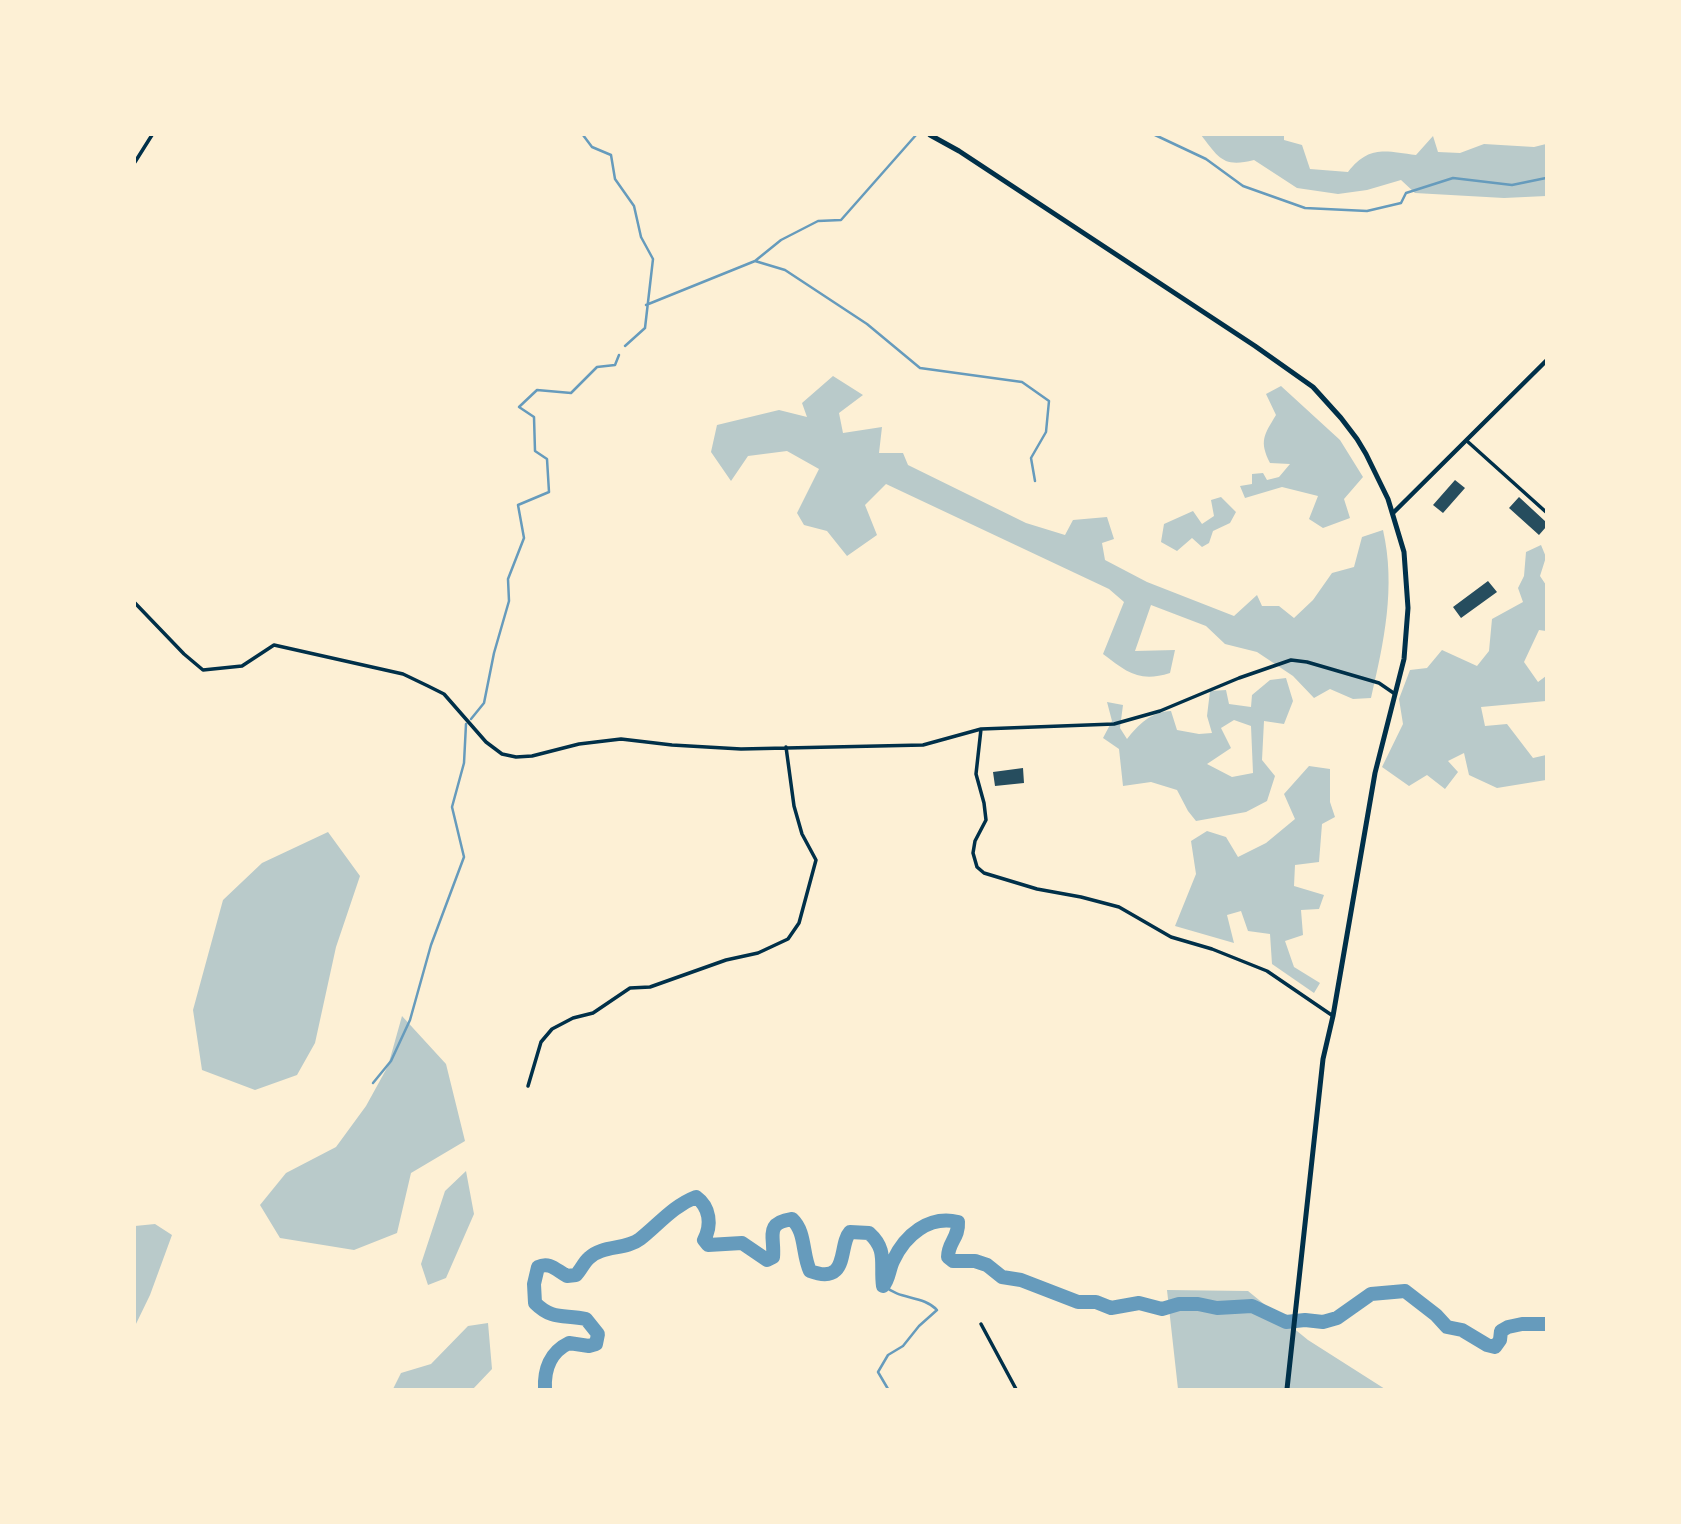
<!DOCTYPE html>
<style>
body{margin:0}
#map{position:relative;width:1681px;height:1524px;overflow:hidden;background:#fdf0d5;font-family:"Work Sans",sans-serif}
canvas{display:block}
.frame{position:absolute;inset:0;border:136px solid #fdf0d5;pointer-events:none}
</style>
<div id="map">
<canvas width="1681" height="1524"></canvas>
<div class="frame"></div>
</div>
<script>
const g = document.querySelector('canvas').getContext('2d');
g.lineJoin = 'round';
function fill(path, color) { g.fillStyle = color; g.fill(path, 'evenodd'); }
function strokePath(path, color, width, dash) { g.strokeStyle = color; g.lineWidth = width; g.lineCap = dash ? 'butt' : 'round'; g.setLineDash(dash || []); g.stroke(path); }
const green = new Path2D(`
 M 1201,135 L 1284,135 L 1284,140 L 1302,145 L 1310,169 L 1348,172 C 1369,145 1385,151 1416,155 L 1433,136 L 1438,152 L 1460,153 L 1484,144 L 1534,147 L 1546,144 L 1546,196 L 1504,198 L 1415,193 L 1401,180 L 1367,190 L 1338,194 L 1297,188 L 1254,160 C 1223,168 1219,158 1201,135 Z
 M 833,376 L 863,395 L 839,413 L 843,433 L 882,427 L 879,453 L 903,453 L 908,465 L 1026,523 L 1065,535 L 1073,520 L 1107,517 L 1114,539 L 1102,543 L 1105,560 L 1147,582 L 1234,616 L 1257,595 L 1262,606 L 1279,606 L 1294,618 L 1313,600 L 1332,573 L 1354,567 L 1362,537 L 1383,530 C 1396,587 1384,642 1371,698 L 1353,699 L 1330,689 L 1314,698 L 1293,676 L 1257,652 L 1225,644 L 1206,626 L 1151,605 L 1135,651 L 1175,650 L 1170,673 C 1139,683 1127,672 1103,654 L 1124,602 L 1109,589 L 886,484 L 865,505 L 877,535 L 847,556 L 827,531 L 804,525 L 797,513 L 819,469 L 787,451 L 748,456 L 731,481 L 711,452 L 717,425 L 779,410 L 807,417 L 802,403 Z
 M 1281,386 L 1340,440 L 1363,477 L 1344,499 L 1350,518 L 1323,528 L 1309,519 L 1318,496 L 1282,487 L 1245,498 L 1240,486 L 1252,484 L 1252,474 L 1263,473 L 1267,480 L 1279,477 L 1290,464 L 1270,463 C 1259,441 1264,435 1276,415 L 1266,394 Z
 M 1221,497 L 1236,512 L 1230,523 L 1213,531 L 1209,543 L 1202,547 L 1192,538 L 1177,551 L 1161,542 L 1164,524 L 1193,511 L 1202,524 L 1214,516 L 1211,500 Z
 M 1541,545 L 1546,557 L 1540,576 L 1546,585 L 1546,631 L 1539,630 L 1524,662 L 1538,682 L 1546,676 L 1546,701 L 1481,707 L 1485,726 L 1507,724 L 1533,758 L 1546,755 L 1546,780 L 1497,788 L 1469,775 L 1464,753 L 1448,761 L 1458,772 L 1445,789 L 1427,775 L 1409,786 L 1382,767 L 1403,724 L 1399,699 L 1410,670 L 1427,668 L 1442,650 L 1477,666 L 1489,651 L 1492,619 L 1523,602 L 1518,588 L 1524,576 L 1526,552 Z
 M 1286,678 L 1293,701 L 1284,724 L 1264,721 L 1262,760 L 1275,776 L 1267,801 L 1246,812 L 1196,821 L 1188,811 L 1177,790 L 1151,782 L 1123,786 L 1119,749 L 1103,738 L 1112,721 L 1107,702 L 1123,705 L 1120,728 L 1127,739 C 1138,725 1152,711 1171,711 L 1177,730 L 1199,734 L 1212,733 L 1207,716 L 1210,691 L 1226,690 L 1229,704 L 1251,707 L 1252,695 L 1270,680 ZM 1234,720 L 1251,726 L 1253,773 L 1232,777 L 1207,764 L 1231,748 L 1221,728 Z
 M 1309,766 L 1330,769 L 1330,802 L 1335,817 L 1322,824 L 1319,862 L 1295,865 L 1294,886 L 1324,895 L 1319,909 L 1301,910 L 1303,935 L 1285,941 L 1294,967 L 1320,983 L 1314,993 L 1272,964 L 1270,934 L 1248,931 L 1241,911 L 1227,915 L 1234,943 L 1175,926 L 1196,874 L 1191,841 L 1207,831 L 1226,837 L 1238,857 L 1266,843 L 1295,819 L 1284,794 Z
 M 328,832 L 360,876 L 336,947 L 315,1043 L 297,1075 L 255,1090 L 202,1070 L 193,1010 L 223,900 L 262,863 Z
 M 402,1016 L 446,1064 L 465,1141 L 411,1173 L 397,1233 L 354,1250 L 280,1238 L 260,1205 L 286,1173 L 336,1147 L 366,1106 L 388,1066 Z
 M 466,1171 L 474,1214 L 446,1278 L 428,1285 L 421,1264 L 445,1191 Z
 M 155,1224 L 172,1235 L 150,1295 L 135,1326 L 135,1226 Z
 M 1167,1290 L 1248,1291 L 1308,1340 L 1385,1389 L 1178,1389 Z
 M 488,1323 L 492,1369 L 473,1389 L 393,1389 L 401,1373 L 431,1364 L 468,1326 Z`);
const stream = new Path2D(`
 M 583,135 L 592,147 L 611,155 L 615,179 L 634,206 L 641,237 L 653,259 L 645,328 L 625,346
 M 1155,135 L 1206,159 L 1243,186 L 1305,208 L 1367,211 L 1401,203 L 1406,193 L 1453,178 L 1512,185 L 1546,178
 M 755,261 L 785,270 L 867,324 L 920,368 L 1022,382 L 1049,401 L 1046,432 L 1031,458 L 1035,481
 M 646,305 L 755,261 L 781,240 L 818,221 L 841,220 L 916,135
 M 471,719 L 484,703 L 494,653 L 509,601 L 508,579 L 524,538 L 518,505 L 549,492 L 547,459 L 535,451 L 534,417 L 519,407 L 537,390 L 571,393 L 597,367 L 615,365 L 619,355
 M 373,1083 L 391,1061 L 410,1020 L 431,945 L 464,857 L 452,807 L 464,763 L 466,724
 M 885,1286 C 899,1300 923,1295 937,1310 L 919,1326 L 903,1346 L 888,1355 L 878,1372 L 888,1389`);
const river = new Path2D(`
 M 545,1389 C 544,1370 550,1352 569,1343 L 589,1346 L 596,1344 L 598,1334 L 586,1319 C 565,1314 553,1321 535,1303 L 534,1284 L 538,1267 C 550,1261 557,1271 567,1276 L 576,1275 C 581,1270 584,1262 589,1258 C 602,1245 626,1250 640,1239 C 659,1224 673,1206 696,1197 C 710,1207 712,1225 704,1240 L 708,1245 L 742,1243 L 767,1260 L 773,1257 C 775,1237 764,1223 792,1219 C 806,1232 802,1254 810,1271 C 850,1286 838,1245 850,1232 L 869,1233 C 888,1250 880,1264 883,1286 C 889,1280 889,1269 893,1261 C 905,1235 929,1215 958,1222 C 959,1238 948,1242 948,1257 L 953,1261 L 975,1261 L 987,1265 L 1002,1277 L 1021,1280 L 1078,1302 L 1096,1302 L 1111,1308 L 1139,1303 L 1162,1309 L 1179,1304 L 1198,1304 L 1217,1308 L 1252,1306 L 1286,1322 L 1305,1320 L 1323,1322 L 1337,1318 L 1371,1294 L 1405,1291 L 1436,1315 L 1447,1327 L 1462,1330 L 1487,1345 L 1495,1347 L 1500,1340 L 1501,1331 L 1508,1327 L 1522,1324 L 1546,1324`);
const building = new Path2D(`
 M 1455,480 L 1465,488 L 1443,513 L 1433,505 Z
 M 1519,497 L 1546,522 L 1546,527 L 1539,535 L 1509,508 Z
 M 1488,581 L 1497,592 L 1461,618 L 1453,607 Z
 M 1023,768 L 1024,783 L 995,786 L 993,772 Z`);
const minor = new Path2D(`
 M 135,162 L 152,135
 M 1467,441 L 1546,512
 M 135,603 L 184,654 L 203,670 L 242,666 L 274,645 L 403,674 L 428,686 L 444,694 L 486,742 L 502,754 L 516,757 L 532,756 L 579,744 L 621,739 L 672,745 L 741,749 L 923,745 L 981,729 L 1114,724 L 1160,711 L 1239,678 L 1291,660 L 1307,662 L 1379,683 L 1395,694
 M 981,729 L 976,774 L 984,803 L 986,820 L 975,841 L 973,853 L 977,867 L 984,873 L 1037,889 L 1081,897 L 1119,907 L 1171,937 L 1212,949 L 1267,971 L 1333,1016
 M 528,1086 L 541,1042 L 552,1029 L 573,1018 L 593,1013 L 630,988 L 650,987 L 726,960 L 758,953 L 788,939 L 799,923 L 816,860 L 802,834 L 794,806 L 786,747
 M 981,1324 L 1016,1389`);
const tertiary = new Path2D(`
 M 1393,513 L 1546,361`);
const trunk = new Path2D(`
 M 930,135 L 959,151 L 1255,346 L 1313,387 L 1341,418 L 1357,439 L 1366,454 L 1388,499 L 1404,552 L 1408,608 L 1404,659 L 1375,773 L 1333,1016 L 1323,1059 L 1287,1389`);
fill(green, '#b9caca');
strokePath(stream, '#669bbc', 2.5);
strokePath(river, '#669bbc', 14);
fill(building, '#264d5e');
strokePath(minor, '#003049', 3.5);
strokePath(tertiary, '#003049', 4.5);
strokePath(trunk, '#003049', 5);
</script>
